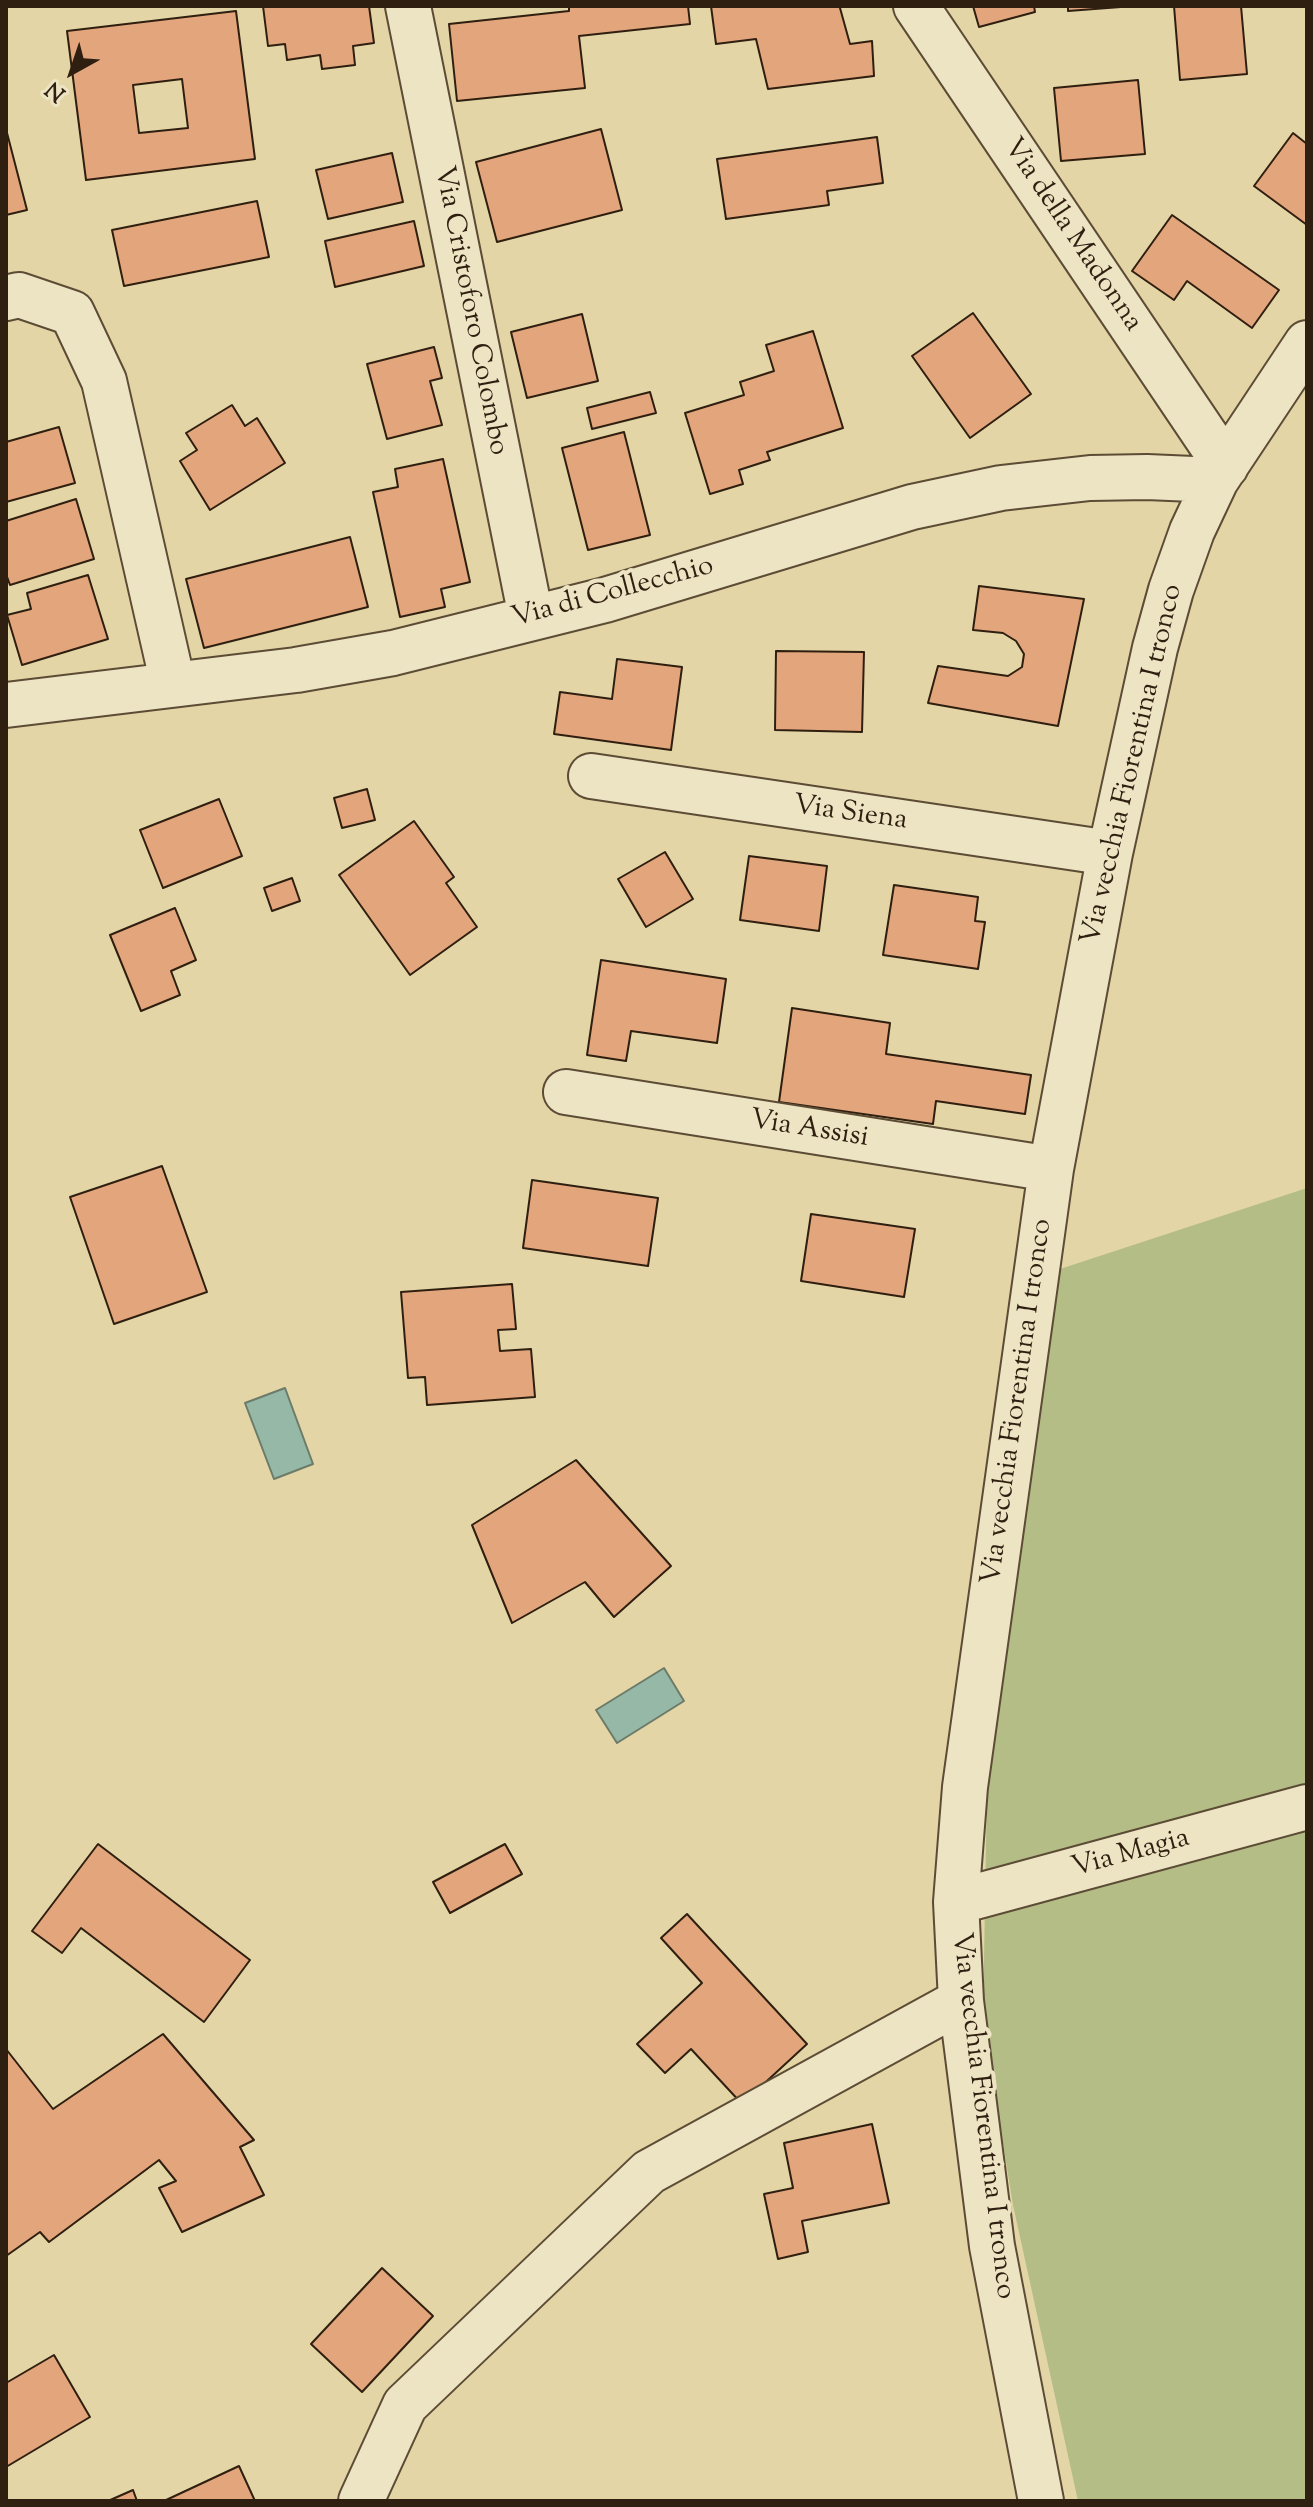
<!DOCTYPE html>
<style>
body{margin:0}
#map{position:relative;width:1313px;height:2507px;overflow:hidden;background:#e3d5a5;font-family:"Sorts Mill Goudy",serif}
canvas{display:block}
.frame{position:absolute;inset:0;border:8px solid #2f1f10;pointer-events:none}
.north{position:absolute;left:32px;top:32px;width:80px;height:80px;-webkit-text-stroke:6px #ede4c4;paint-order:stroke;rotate:220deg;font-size:22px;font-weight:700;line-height:32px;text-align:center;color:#2f1f10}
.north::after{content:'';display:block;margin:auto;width:28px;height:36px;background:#2f1f10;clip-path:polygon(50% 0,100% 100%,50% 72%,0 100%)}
</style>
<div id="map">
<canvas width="1313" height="2507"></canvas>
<div class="frame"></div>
<div class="north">N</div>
</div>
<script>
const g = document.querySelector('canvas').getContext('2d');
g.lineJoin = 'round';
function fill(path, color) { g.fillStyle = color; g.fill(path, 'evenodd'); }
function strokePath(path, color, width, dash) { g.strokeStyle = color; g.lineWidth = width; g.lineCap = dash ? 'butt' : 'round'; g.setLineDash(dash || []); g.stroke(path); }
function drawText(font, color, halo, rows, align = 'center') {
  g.font = font + ' "Sorts Mill Goudy",serif'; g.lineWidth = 8; g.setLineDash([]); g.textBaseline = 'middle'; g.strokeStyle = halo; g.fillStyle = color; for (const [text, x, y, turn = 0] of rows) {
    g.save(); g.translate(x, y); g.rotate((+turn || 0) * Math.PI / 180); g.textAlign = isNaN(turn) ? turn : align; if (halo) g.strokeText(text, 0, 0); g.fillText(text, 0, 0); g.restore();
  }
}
const green = new Path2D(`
 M 1307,1188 L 1307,2501 L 1078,2501 L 1013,2205 L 983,2020 L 987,1784 L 1057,1270 Z`);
const water = new Path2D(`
 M 285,1388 L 313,1464 L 274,1479 L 245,1403 Z
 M 664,1668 L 684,1701 L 617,1743 L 596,1710 Z`);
const building = new Path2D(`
 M 263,6 L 369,6 L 374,43 L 353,46 L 355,65 L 322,69 L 320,55 L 287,60 L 285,44 L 268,46 Z
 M 569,6 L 688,6 L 690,24 L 579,36 L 585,88 L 457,101 L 449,24 L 569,11 Z
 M 711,6 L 842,6 L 840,8 L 850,44 L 872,41 L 874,76 L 768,89 L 756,39 L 716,44 Z
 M 973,6 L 1034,6 L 1035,12 L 979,27 Z
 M 1068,6 L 1134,6 L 1068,11 Z
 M 1174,6 L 1241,6 L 1247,74 L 1180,80 Z
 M 236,11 L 255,159 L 86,180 L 67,31 ZM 182,79 L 188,128 L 139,133 L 133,85 Z
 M 1138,80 L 1145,154 L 1061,161 L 1054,88 Z
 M 6,129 L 27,210 L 6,215 Z
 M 601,129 L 622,210 L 497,242 L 476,162 Z
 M 1293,133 L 1307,144 L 1307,225 L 1254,186 Z
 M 877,137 L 883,183 L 827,191 L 829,205 L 726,219 L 717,159 Z
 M 392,153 L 403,202 L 328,219 L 316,170 Z
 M 257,201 L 269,257 L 124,286 L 112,230 Z
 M 1172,215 L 1279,290 L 1252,328 L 1187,281 L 1174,300 L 1132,271 Z
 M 414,221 L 424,266 L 335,287 L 325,241 Z
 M 973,313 L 1031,394 L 970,438 L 912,356 Z
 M 582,314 L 598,381 L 527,398 L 511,332 Z
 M 813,331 L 843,428 L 767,452 L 770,460 L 739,470 L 743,484 L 710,494 L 685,413 L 744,395 L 740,382 L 774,371 L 766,345 Z
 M 434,347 L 442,378 L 430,381 L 442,425 L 387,439 L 367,364 Z
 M 650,392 L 656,413 L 592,429 L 587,408 Z
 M 232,405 L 245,426 L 257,418 L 285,463 L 210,510 L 180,461 L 197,450 L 186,433 Z
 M 59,427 L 75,483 L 6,502 L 6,442 Z
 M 624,432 L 650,535 L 588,550 L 562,448 Z
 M 443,459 L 470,582 L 441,589 L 445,607 L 400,617 L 373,492 L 398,487 L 395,469 Z
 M 76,499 L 94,559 L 10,585 L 6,574 L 6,521 Z
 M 350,537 L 368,607 L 204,648 L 186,579 Z
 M 88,575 L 108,639 L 22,665 L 7,615 L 31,609 L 27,593 Z
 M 979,586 L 1084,599 L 1058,726 L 928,703 L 938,666 L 1008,676 L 1022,667 L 1024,654 L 1016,641 L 1003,633 L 973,630 Z
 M 776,651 L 864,652 L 862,732 L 775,730 Z
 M 617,659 L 682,667 L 671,750 L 554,734 L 560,692 L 612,699 Z
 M 367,789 L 375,820 L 342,828 L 334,798 Z
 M 219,799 L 242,856 L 163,888 L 140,830 Z
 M 414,821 L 454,877 L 446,883 L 477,927 L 410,975 L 339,875 Z
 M 665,852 L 693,899 L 646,927 L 618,879 Z
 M 749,856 L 827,866 L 819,931 L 740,920 Z
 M 292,878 L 300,901 L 272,911 L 264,888 Z
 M 894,885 L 978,897 L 975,921 L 985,922 L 978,969 L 883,955 Z
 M 175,908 L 196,960 L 171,971 L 180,995 L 141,1011 L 110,935 Z
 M 601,960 L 726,979 L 717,1043 L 631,1031 L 626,1061 L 587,1055 Z
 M 792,1008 L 890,1023 L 886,1054 L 1031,1075 L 1025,1114 L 936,1101 L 933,1124 L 779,1102 Z
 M 162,1166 L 207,1292 L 114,1324 L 70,1197 Z
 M 532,1180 L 658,1198 L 648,1266 L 523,1248 Z
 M 811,1214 L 915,1229 L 904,1297 L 801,1281 Z
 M 512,1284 L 516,1329 L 498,1330 L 500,1351 L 531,1349 L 535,1397 L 427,1405 L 425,1377 L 408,1378 L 401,1292 Z
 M 576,1460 L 671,1566 L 614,1617 L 585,1582 L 512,1623 L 472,1525 Z
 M 98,1844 L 250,1960 L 204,2022 L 81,1928 L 62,1953 L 32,1931 Z
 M 505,1844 L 522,1874 L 450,1913 L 433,1882 Z
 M 687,1914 L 807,2044 L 742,2104 L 691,2049 L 665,2073 L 637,2044 L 702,1983 L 661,1938 Z
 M 163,2034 L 254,2140 L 240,2147 L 264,2195 L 182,2232 L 159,2188 L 176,2181 L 159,2160 L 49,2242 L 40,2232 L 6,2256 L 6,2049 L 53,2109 Z
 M 872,2124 L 889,2203 L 802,2221 L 808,2252 L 778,2259 L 764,2194 L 793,2188 L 784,2143 Z
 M 382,2268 L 433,2316 L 362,2392 L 311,2344 Z
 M 54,2355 L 90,2417 L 6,2467 L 6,2383 Z
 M 239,2466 L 255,2501 L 164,2501 Z
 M 133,2490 L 137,2501 L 108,2501 Z`);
const minor = new Path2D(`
 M 408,6 L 531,617
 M 916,6 L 1226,466
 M 6,298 L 19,295 L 72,313 L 104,381 L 173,684
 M 6,705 L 296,670 L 393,653 L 605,600 L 912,507 L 1001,488 L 1090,478 L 1147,477 L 1216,480
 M 591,776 L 1110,853
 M 566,1092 L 1051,1169
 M 956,1902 L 1307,1807
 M 361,2501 L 405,2405 L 649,2172 L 961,2001
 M 1041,2501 L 992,2246 L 961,2001 L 956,1902 L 965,1787 L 1051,1169 L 1110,853 L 1155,648 L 1171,590 L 1192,531 L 1216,480 L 1307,343`);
const streetNames = [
 ["Via della Madonna",1071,236,56],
 ["Via Cristoforo Colombo",469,311,79],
 ["Via di Collecchio",613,594,-15],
 ["Via vecchia Fiorentina I tronco",1134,765,-77],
 ["Via Siena",850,815,8],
 ["Via Assisi",809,1131,9],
 ["Via vecchia Fiorentina I tronco",1019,1402,-82],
 ["Via Magia",1131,1855,-15],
 ["Via vecchia Fiorentina I tronco",981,2116,83]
];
fill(green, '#b4bd86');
fill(water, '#95b9a6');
strokePath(water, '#6c7b6a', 2);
fill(building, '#e2a57c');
strokePath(building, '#2f1f10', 2);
strokePath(minor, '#5c4c35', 48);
strokePath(minor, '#ede4c4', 44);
drawText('28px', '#2f1f10', '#ede4c4', streetNames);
</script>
